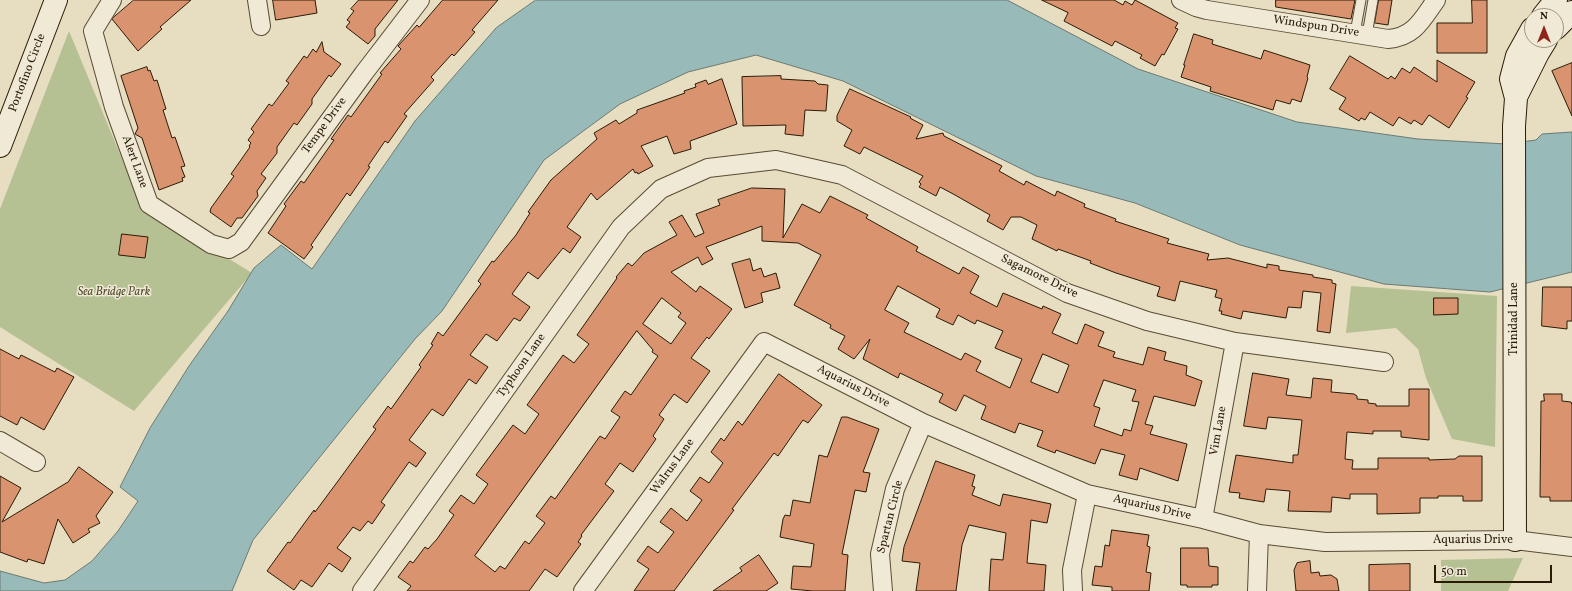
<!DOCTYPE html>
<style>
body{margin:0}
#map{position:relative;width:1572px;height:591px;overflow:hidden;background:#e7ddc0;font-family:Vollkorn,serif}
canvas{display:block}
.north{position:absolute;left:1524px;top:8px;width:40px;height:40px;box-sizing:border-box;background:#efe9d6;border:1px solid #a09783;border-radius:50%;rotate:0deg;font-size:11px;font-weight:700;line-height:16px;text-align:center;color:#2a1b07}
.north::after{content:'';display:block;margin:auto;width:14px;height:18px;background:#8f2418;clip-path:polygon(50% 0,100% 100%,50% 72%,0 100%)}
.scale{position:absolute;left:1434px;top:565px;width:118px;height:18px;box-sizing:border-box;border:2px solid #2a1b07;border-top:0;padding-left:5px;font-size:12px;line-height:14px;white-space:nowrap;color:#2a1b07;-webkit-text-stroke:3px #efe9d6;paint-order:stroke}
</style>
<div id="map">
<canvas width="1572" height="591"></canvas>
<div class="north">N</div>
<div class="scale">50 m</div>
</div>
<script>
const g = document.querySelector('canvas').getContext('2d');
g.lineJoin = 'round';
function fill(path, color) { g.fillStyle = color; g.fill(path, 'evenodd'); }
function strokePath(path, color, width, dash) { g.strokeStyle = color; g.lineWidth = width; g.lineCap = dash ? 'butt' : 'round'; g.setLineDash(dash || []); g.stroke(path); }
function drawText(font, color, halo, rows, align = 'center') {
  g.font = font + ' Vollkorn,serif'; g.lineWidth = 3; g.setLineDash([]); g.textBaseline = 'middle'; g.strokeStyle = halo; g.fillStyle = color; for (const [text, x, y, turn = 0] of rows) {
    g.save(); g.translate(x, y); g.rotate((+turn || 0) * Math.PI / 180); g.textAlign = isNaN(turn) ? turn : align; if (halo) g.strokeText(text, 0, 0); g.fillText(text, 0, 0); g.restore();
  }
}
const green = new Path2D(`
 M 69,31 L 141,205 L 252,273 L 134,411 L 0,327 L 0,209 Z
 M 1351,286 L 1497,296 L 1495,447 L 1452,439 L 1426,378 L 1418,349 L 1396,328 L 1346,333 Z
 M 1523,558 L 1508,591 L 1441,591 L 1441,560 Z`);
const water = new Path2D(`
 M 536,0 L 1007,0 L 1138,69 L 1297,122 L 1418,139 L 1506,144 L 1536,140 L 1542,134 L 1572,132 L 1572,272 L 1490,292 L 1384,284 L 1240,245 L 1135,203 L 1036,176 L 843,81 L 756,55 L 688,72 L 620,104 L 544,160 L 442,311 L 415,339 L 253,540 L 232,591 L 0,591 L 0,571 L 44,583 L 65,580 L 92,561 L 118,531 L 138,501 L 120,487 L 150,428 L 189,366 L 228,311 L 254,268 L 281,245 L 312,269 L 415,121 L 496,28 Z`);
const building = new Path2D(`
 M 134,0 L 191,0 L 160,27 L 162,29 L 138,51 L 112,19 Z
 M 273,0 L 315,0 L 317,13 L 276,20 Z
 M 359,0 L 398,0 L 375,29 L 375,36 L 368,44 L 346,27 L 350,22 L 347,20 L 354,11 L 351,9 Z
 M 443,0 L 498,0 L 472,30 L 475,32 L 454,56 L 452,54 L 431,77 L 434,80 L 404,114 L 407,116 L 388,143 L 385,141 L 368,166 L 370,167 L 350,196 L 347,193 L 311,245 L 313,247 L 304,259 L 268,233 L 286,206 L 284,204 L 301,181 L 304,183 L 334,140 L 331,139 L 348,115 L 351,117 L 382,74 L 380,73 L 401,49 L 398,46 L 417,25 L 419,27 Z
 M 1042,0 L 1114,0 L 1123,5 L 1125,1 L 1132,5 L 1135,0 L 1178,23 L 1175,28 L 1178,29 L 1164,55 L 1162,54 L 1155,66 L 1140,58 L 1142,55 L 1115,41 L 1112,46 L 1064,21 L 1068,13 Z
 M 1276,0 L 1355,0 L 1351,19 L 1276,7 Z
 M 1379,0 L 1392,0 L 1388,25 L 1375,23 Z
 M 1472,0 L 1487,0 L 1487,53 L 1437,53 L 1437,23 L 1472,23 Z
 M 1194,34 L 1213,40 L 1212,44 L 1261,59 L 1264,50 L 1310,65 L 1307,77 L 1308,78 L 1301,102 L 1292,99 L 1290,104 L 1276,100 L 1273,110 L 1210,91 L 1211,87 L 1181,77 L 1185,65 L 1184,65 Z
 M 322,42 L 324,52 L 341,64 L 331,77 L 329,75 L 312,99 L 312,104 L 297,125 L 294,123 L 277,147 L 277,153 L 261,174 L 266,178 L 257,191 L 258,196 L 242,218 L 237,218 L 231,227 L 210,212 L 211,208 L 234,176 L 231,174 L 250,147 L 249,146 L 251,143 L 248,140 L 254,132 L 251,129 L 269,104 L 272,106 L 289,83 L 286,81 L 304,56 L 307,58 L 313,49 L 316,52 Z
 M 1350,56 L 1388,79 L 1391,76 L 1395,79 L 1402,68 L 1410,73 L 1414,67 L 1437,82 L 1437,60 L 1475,82 L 1466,97 L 1468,98 L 1449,128 L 1429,115 L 1422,125 L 1414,120 L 1411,124 L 1399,117 L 1393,126 L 1370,112 L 1365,120 L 1361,118 L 1359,121 L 1339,109 L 1346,98 L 1330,89 Z
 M 1572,63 L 1572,116 L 1552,71 Z
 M 147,67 L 148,71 L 150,70 L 154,81 L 157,80 L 166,109 L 163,110 L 172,138 L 175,137 L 185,166 L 181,167 L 185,177 L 182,178 L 183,181 L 159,190 L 142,138 L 135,134 L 138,128 L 121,76 Z
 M 781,76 L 781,79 L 815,81 L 818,84 L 828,85 L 826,111 L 805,110 L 803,136 L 785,134 L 786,125 L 743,126 L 742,77 Z
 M 722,79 L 737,124 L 690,141 L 691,149 L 674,154 L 667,136 L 641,146 L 653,166 L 638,174 L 637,172 L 635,173 L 633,169 L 597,200 L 591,193 L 567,227 L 581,237 L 570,253 L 563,248 L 538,279 L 528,272 L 512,294 L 530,307 L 520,321 L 514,318 L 497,341 L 486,334 L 470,355 L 488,367 L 476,384 L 469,379 L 443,416 L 432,409 L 409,440 L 426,453 L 416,467 L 409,462 L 381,502 L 385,505 L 372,524 L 368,521 L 360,531 L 353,527 L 337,548 L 351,558 L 342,572 L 329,563 L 312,587 L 301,580 L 294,590 L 267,571 L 288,542 L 290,543 L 314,510 L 315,512 L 338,481 L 376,429 L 373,427 L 388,406 L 391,409 L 421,367 L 419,365 L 433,345 L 431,344 L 438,332 L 443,336 L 481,284 L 478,281 L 492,261 L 494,262 L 516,235 L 530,213 L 528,212 L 551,180 L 597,139 L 594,133 L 616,120 L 619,124 L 637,113 L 637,110 L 685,93 L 684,91 L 696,87 L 695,84 L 706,80 L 708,84 Z
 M 850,89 L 911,117 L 910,118 L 923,125 L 916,139 L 943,133 L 944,136 L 1002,166 L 999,171 L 1024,185 L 1026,181 L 1055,196 L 1057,191 L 1085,204 L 1084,207 L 1116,219 L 1115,221 L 1169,239 L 1167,243 L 1209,254 L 1207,260 L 1228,258 L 1267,268 L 1267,264 L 1279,266 L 1279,270 L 1313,275 L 1313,277 L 1332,280 L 1332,283 L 1336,284 L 1330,333 L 1317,331 L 1321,293 L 1303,291 L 1301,308 L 1288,307 L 1286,318 L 1243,311 L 1241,319 L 1221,314 L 1222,311 L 1219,311 L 1222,299 L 1215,297 L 1217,290 L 1180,281 L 1175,301 L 1157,296 L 1160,287 L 1116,273 L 1090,263 L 1091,261 L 1058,249 L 1057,251 L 1032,239 L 1037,225 L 1021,217 L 1011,217 L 1003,230 L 987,221 L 990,215 L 955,195 L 940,187 L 936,196 L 919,187 L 921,184 L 919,182 L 923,176 L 864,147 L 860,154 L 844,146 L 852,130 L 837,121 L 837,116 Z
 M 752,188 L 785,189 L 783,238 L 802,204 L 820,213 L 830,196 L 868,215 L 866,218 L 918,247 L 916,251 L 931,259 L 959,274 L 963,267 L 979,276 L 970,293 L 997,307 L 1003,293 L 1042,309 L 1043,306 L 1061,314 L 1052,333 L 1077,344 L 1085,324 L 1104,332 L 1098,346 L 1115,352 L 1113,357 L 1143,365 L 1148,347 L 1166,352 L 1164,360 L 1187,366 L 1186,375 L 1202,381 L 1195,406 L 1154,396 L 1145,424 L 1153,426 L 1150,434 L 1187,444 L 1178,481 L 1140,468 L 1137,480 L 1119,475 L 1125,455 L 1101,449 L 1095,464 L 1056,450 L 1055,453 L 1037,446 L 1043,431 L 1019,423 L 1015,433 L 981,419 L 986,406 L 964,395 L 956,411 L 939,402 L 943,394 L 900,373 L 898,378 L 863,359 L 870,339 L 854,359 L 838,349 L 845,336 L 830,328 L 831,325 L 794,305 L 821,255 L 798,243 L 762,241 L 762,226 L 706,247 L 713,259 L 702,265 L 698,257 L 671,272 L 696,292 L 700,286 L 732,309 L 709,339 L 707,337 L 691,358 L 710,371 L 687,403 L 674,394 L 659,415 L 664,419 L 653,436 L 656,439 L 633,472 L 620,463 L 605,484 L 614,491 L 581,535 L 582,536 L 578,542 L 581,544 L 557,577 L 545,569 L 529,591 L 407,591 L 411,586 L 398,577 L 410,561 L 413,563 L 425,547 L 428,549 L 437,539 L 454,515 L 449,511 L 461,495 L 474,504 L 488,484 L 476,475 L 513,425 L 525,434 L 539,414 L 527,405 L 563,355 L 574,363 L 589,344 L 577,335 L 617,278 L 616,277 L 628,263 L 632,266 L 644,253 L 677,235 L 669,222 L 682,215 L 695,237 L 704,233 L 696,214 L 720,205 L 718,200 ZM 898,286 L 940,309 L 936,317 L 953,325 L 958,315 L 975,324 L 977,320 L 1003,331 L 995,348 L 1022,359 L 1010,388 L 976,371 L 981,361 L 965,353 L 961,360 L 904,332 L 909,323 L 885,310 ZM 662,298 L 681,313 L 678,317 L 686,323 L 671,344 L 643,324 ZM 637,331 L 653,350 L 652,352 L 658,356 L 631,395 L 625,391 L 611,411 L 620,417 L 605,439 L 600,436 L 555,499 L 551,496 L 536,516 L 545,523 L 529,544 L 525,541 L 505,569 L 500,566 L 495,572 L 475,556 ZM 1043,354 L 1069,365 L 1058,393 L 1031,382 ZM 1104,380 L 1136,390 L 1132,401 L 1139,402 L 1131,431 L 1124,429 L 1122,436 L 1094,426 L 1100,408 L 1094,406 Z
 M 122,234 L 148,237 L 145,258 L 119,255 Z
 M 750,259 L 753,271 L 761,268 L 764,277 L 776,273 L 780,288 L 761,293 L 763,302 L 745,308 L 732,264 Z
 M 1543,287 L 1572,287 L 1572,321 L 1567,321 L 1567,329 L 1542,326 Z
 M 1434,298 L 1458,298 L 1458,314 L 1434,315 Z
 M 0,349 L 19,359 L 21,355 L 55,372 L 57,368 L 74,377 L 44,430 L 21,417 L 17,425 L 0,416 Z
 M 1253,373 L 1289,379 L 1286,395 L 1311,398 L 1313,378 L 1332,380 L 1331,392 L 1354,394 L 1357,396 L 1357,399 L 1368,400 L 1368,403 L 1376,404 L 1376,406 L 1409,406 L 1409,389 L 1429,389 L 1429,440 L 1401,437 L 1401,431 L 1373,431 L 1373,434 L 1347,432 L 1345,459 L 1353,460 L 1352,469 L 1378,469 L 1378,458 L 1429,458 L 1429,460 L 1455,459 L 1459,456 L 1482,456 L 1482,501 L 1463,501 L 1463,496 L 1438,496 L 1438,498 L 1420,498 L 1420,513 L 1377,514 L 1377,494 L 1350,494 L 1350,499 L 1332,497 L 1331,512 L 1288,511 L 1290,491 L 1266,489 L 1264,502 L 1239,498 L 1240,493 L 1229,492 L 1236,455 L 1293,463 L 1293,455 L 1298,455 L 1302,420 L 1268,417 L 1266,429 L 1244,426 Z
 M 779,374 L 822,405 L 808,423 L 803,420 L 778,456 L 774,453 L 732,509 L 734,510 L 674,591 L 634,591 L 649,569 L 637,561 L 648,546 L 658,553 L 674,532 L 660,522 L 671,508 L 687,521 L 702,500 L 690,491 L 700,477 L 709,483 L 723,463 L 711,452 L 721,438 L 724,441 L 738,421 L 742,425 Z
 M 1544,394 L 1562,394 L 1562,401 L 1571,402 L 1572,405 L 1572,501 L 1550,501 L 1550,497 L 1540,497 L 1541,401 L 1544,401 Z
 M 842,417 L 847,417 L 879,429 L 863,472 L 870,473 L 866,492 L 855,490 L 842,554 L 848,555 L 845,591 L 813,591 L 791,589 L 793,566 L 811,567 L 814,544 L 780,537 L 783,519 L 785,515 L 790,516 L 793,500 L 810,503 L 819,455 L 827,457 Z
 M 936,461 L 975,475 L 972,486 L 975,487 L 972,495 L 1000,506 L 1003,494 L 1051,504 L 1047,523 L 1031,520 L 1027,563 L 1046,565 L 1044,591 L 989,591 L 991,559 L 1003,560 L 1006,533 L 969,525 L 962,545 L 956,591 L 916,591 L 920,563 L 902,561 L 904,547 Z
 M 79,467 L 113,492 L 96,516 L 100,523 L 88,529 L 90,532 L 73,543 L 58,519 L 44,564 L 28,559 L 27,562 L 0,552 L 0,476 L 21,488 L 2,522 L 68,482 Z
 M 1112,530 L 1149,535 L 1147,546 L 1150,547 L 1146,572 L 1151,573 L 1149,591 L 1112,591 L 1112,587 L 1092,585 L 1095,566 L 1102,567 L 1105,545 L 1109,546 Z
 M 1181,548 L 1208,548 L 1209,566 L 1218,567 L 1218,585 L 1212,585 L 1212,587 L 1187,587 L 1187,585 L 1181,585 Z
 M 759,555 L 778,583 L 766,591 L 713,591 L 742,571 L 740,568 Z
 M 1310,561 L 1311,573 L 1319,572 L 1320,576 L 1331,575 L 1337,579 L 1339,591 L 1296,591 L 1294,570 L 1297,563 Z
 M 1410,564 L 1410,591 L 1369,591 L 1369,565 Z`);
const lane = new Path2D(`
 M 1355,33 L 1361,0
 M 1367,35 L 1373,0`);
const street = new Path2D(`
 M 112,0 L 93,31 L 114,107 L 149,204 L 211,244 L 229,249 L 241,242 L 364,73 L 420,0
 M 257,0 L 261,26
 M 1181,0 L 1196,7 L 1207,10 L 1388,39 C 1414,37 1422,20 1436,0
 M 0,441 L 36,462
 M 1203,519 L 1235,342
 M 362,591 L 621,227 L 661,189 L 708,168 L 776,160 L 842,175 L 1067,293 L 1147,321 L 1235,342 L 1384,362
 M 583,591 L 764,342 L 923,423 L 1087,494 L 1203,519 L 1259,534 L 1325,542 L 1515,540 L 1572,547
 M 883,591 L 880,554 L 895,489 L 923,423
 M 1073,591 L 1072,570 L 1087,494
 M 1257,591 L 1259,534`);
const secondary = new Path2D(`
 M 1543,16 L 1556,0
 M 1556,28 L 1572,12
 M 1517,95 L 1538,53 L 1546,40
 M 0,146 L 56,0
 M 1515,540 L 1514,126 L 1516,98 L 1511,79 L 1517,56 L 1532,29`);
const streetNames = [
 ["Windspun Drive",1316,27,9],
 ["Portofino Circle",28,73,-69],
 ["Tempe Drive",325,126,-54],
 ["Alert Lane",134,162,70],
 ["Sagamore Drive",1039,277,26],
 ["Trinidad Lane",1515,319,-90],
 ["Typhoon Lane",522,366,-55],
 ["Aquarius Drive",853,387,27],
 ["Vim Lane",1219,431,-80],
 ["Walrus Lane",673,467,-54],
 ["Aquarius Drive",1152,508,13],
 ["Spartan Circle",891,517,-76],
 ["Aquarius Drive",1473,541]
];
const parkNames = [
 ["Sea Bridge Park",114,293]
];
fill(green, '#b5c193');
fill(water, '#98bab9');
strokePath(water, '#6c7a72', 1);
fill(building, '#da936f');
strokePath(building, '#2a1b07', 1);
strokePath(lane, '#594c35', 11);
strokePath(street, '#594c35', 20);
strokePath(secondary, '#2a1b07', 24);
strokePath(lane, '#efe9d6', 9);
strokePath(street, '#efe9d6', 18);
strokePath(secondary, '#efe9d6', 22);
drawText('12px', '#2a1b07', '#efe9d6', streetNames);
drawText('italic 12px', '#544d31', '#efe9d6', parkNames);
</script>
